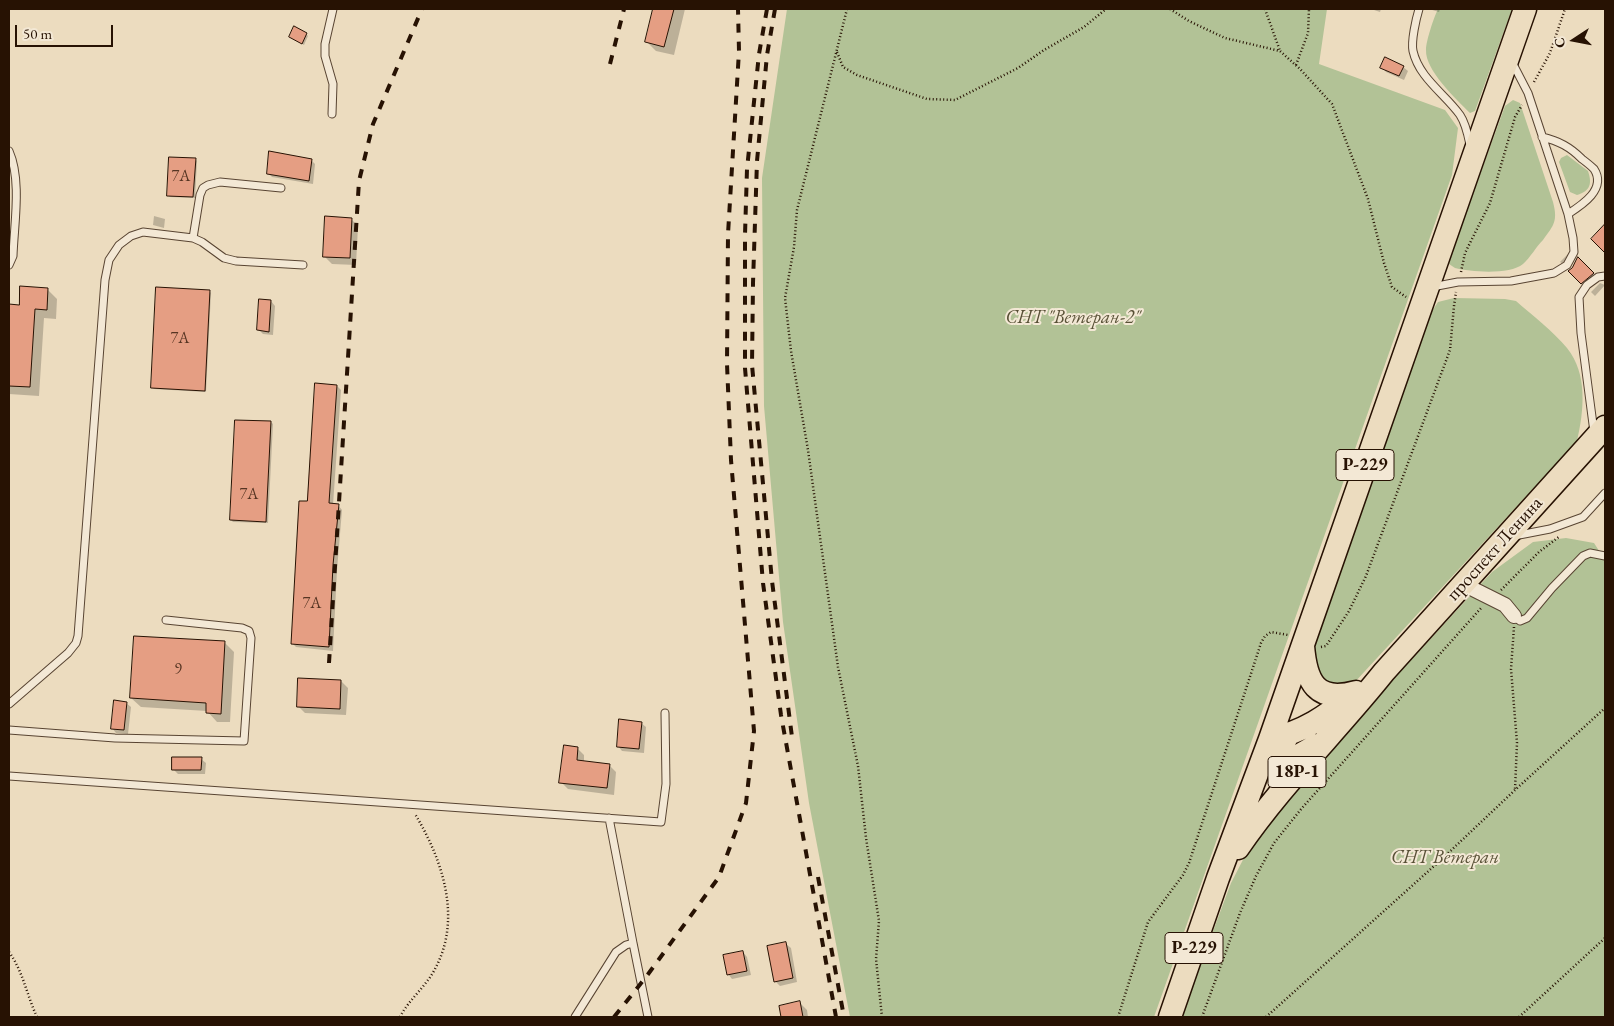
<!DOCTYPE html>
<meta charset="utf-8">
<style>
body{margin:0}
#map{position:relative;width:1614px;height:1026px;overflow:hidden;background:#ecdcbf;font-family:"EB Garamond",serif}
canvas{display:block}
.frame{position:absolute;inset:0;border:10px solid #271203;pointer-events:none}
.north{position:absolute;left:1549px;top:15px;width:50px;height:50px;-webkit-text-stroke:4px #f3e8d5;paint-order:stroke;rotate:259deg;font-size:14px;font-weight:700;line-height:20px;text-align:center;color:#271203}
.north::after{content:'';display:block;margin:auto;width:18px;height:22px;background:#271203;clip-path:polygon(50% 0,100% 100%,50% 72%,0 100%)}
.scale{position:absolute;left:15px;top:25px;width:98px;height:22px;box-sizing:border-box;border:2px solid #271203;border-top:0;padding-left:6px;font-size:15px;line-height:18px;white-space:nowrap;color:#271203;-webkit-text-stroke:4px #f3e8d5;paint-order:stroke}
</style>
<div id="map">
<canvas width="1614" height="1026"></canvas>
<div class="frame"></div>
<div class="north">С</div>
<div class="scale">50 m</div>
</div>
<script>
const g = document.querySelector('canvas').getContext('2d');
g.lineJoin = 'round';
function fill(path, color) { g.fillStyle = color; g.fill(path, 'evenodd'); }
function strokePath(path, color, width, dash) { g.strokeStyle = color; g.lineWidth = width; g.lineCap = dash ? 'butt' : 'round'; g.setLineDash(dash || []); g.stroke(path); }
function drawText(font, color, halo, rows, align = 'center') {
  g.font = font + ' "EB Garamond",serif'; g.lineWidth = 4; g.setLineDash([]); g.textBaseline = 'middle'; g.strokeStyle = halo; g.fillStyle = color; for (const [text, x, y, turn = 0] of rows) {
    g.save(); g.translate(x, y); g.rotate((+turn || 0) * Math.PI / 180); g.textAlign = isNaN(turn) ? turn : align; if (halo) g.strokeText(text, 0, 0); g.fillText(text, 0, 0); g.restore();
  }
}
const green = new Path2D(`
 M 787,9 L 1327,9 L 1319,64 L 1445,110 L 1458,128 L 1452,175 L 1154,1017 L 850,1017 L 809,803 L 783,622 L 764,406 L 762,178 Z
 M 1438,9 L 1512,9 L 1475,111 L 1470,113 C 1456,99 1425,70 1426,50 C 1426,41 1434,17 1438,9 Z
 M 1513,100 L 1520,103 L 1553,202 C 1558,221 1554,225 1543,240 C 1536,247 1530,258 1523,264 C 1510,275 1471,272 1455,268 L 1449,264 L 1451,254 L 1505,106 Z
 M 1567,155 L 1588,171 C 1592,183 1591,191 1577,195 L 1570,192 L 1559,162 L 1561,158 Z
 M 1454,298 L 1505,299 L 1516,301 C 1532,315 1554,332 1567,348 C 1588,374 1584,411 1577,441 L 1354,683 L 1323,683 L 1311,651 L 1430,314 L 1438,302 Z
 M 1566,538 L 1594,543 L 1605,560 L 1605,1017 L 1181,1017 L 1231,883 L 1247,852 L 1287,795 L 1492,572 L 1533,542 Z`);
const shadow = new Path2D(`
 M 654,9 L 685,9 L 674,55 L 656,51 L 646,41 Z
 M 1371,9 L 1381,9 L 1380,12 Z
 M 1429,9 L 1440,9 L 1439,12 Z
 M 306,34 L 308,36 L 304,45 L 293,39 Z
 M 1382,67 L 1403,67 L 1408,71 L 1404,80 L 1386,72 Z
 M 195,159 L 197,161 L 195,198 L 170,197 L 168,195 Z
 M 311,160 L 315,164 L 313,184 L 272,177 L 268,173 Z
 M 154,216 L 165,219 L 164,228 L 153,225 Z
 M 351,219 L 358,226 L 356,265 L 332,264 L 325,257 Z
 M 1568,254 L 1569,255 L 1563,264 L 1560,262 Z
 M 1578,259 L 1595,276 L 1584,285 L 1570,271 Z
 M 1600,283 L 1605,285 L 1595,296 L 1591,292 Z
 M 47,289 L 57,299 L 56,319 L 44,318 L 39,396 L 9,394 L 9,305 L 20,306 Z
 M 209,291 L 211,293 L 206,392 L 154,389 L 152,387 Z
 M 271,301 L 275,306 L 273,335 L 263,334 L 258,329 Z
 M 337,386 L 341,390 L 333,505 L 338,505 L 342,510 L 337,570 L 333,651 L 296,647 L 292,643 L 308,503 Z
 M 271,422 L 273,424 L 268,523 L 233,522 L 231,520 Z
 M 135,637 L 225,643 L 234,652 L 230,722 L 217,722 L 207,711 L 141,707 L 131,698 Z
 M 341,681 L 348,688 L 346,715 L 305,713 L 298,706 Z
 M 126,703 L 131,707 L 128,734 L 116,733 L 112,728 Z
 M 641,723 L 646,727 L 644,753 L 622,751 L 618,746 Z
 M 577,748 L 584,755 L 584,762 L 609,765 L 616,772 L 614,795 L 568,789 L 561,782 Z
 M 201,759 L 206,763 L 205,774 L 178,774 L 173,769 Z
 M 786,944 L 791,948 L 797,982 L 780,986 L 775,981 Z
 M 743,952 L 747,957 L 751,975 L 732,979 L 728,974 Z
 M 800,1003 L 807,1010 L 808,1017 L 782,1017 L 780,1007 Z`);
const building = new Path2D(`
 M 653,9 L 674,9 L 664,47 L 645,42 Z
 M 294,26 L 307,33 L 302,44 L 289,37 Z
 M 1385,57 L 1404,66 L 1399,76 L 1380,68 Z
 M 269,151 L 312,159 L 309,181 L 267,174 Z
 M 169,157 L 196,158 L 193,197 L 167,196 Z
 M 325,216 L 352,218 L 350,258 L 323,257 Z
 M 1605,224 L 1605,253 L 1591,239 Z
 M 1578,257 L 1594,273 L 1581,284 L 1568,271 L 1572,268 Z
 M 20,286 L 48,288 L 47,310 L 35,309 L 30,387 L 9,386 L 9,304 L 19,305 Z
 M 156,287 L 210,290 L 205,391 L 151,388 Z
 M 259,299 L 271,300 L 269,332 L 257,330 Z
 M 315,383 L 337,385 L 329,503 L 339,504 L 333,565 L 329,647 L 291,644 L 299,501 L 307,501 Z
 M 235,420 L 271,421 L 266,522 L 230,520 Z
 M 134,636 L 225,641 L 221,714 L 206,713 L 206,703 L 130,698 Z
 M 298,678 L 341,680 L 340,709 L 297,707 Z
 M 114,700 L 127,702 L 124,730 L 111,729 Z
 M 619,719 L 642,722 L 639,749 L 617,747 Z
 M 564,745 L 578,747 L 577,760 L 610,764 L 607,788 L 559,783 Z
 M 172,757 L 202,757 L 201,770 L 172,770 Z
 M 786,942 L 793,978 L 774,982 L 767,946 Z
 M 743,951 L 747,971 L 727,975 L 723,955 Z
 M 800,1001 L 803,1017 L 781,1017 L 779,1006 Z`);
const path = new Path2D(`
 M 847,9 L 797,210 L 794,247 L 785,298 L 791,351 L 808,450 L 838,667 L 858,766 L 866,838 L 879,921 L 876,959 L 882,1017
 M 1170,9 L 1189,21 L 1225,38 L 1280,51 L 1300,69 L 1332,104 L 1368,199 L 1384,263 L 1392,287 L 1406,297
 M 1265,9 L 1280,51
 M 837,52 L 843,67 L 857,75 L 927,99 L 955,100 L 1018,68 L 1044,50 L 1084,27 L 1106,9
 M 1296,65 L 1308,33 L 1309,9
 M 1534,82 L 1550,53 L 1565,9
 M 1461,272 L 1465,253 L 1490,203 L 1515,117 L 1522,105
 M 1501,590 L 1539,552 L 1560,536
 M 1514,627 L 1511,669 L 1517,743 L 1515,790
 M 1321,647 L 1326,646 L 1349,611 L 1366,576 L 1450,350 L 1454,306 L 1456,292
 M 9,952 C 23,971 27,996 37,1017
 M 400,1017 C 409,999 427,986 436,967 C 462,917 442,859 415,814
 M 1118,1017 L 1148,922 L 1183,875 L 1189,863 L 1261,643 L 1265,636 L 1271,632 L 1288,635
 M 1202,1017 L 1240,913 L 1256,876 L 1274,843 L 1302,808 L 1482,607
 M 1266,1017 L 1443,858 L 1515,790 L 1605,708
 M 1519,1017 L 1605,938`);
const lane = new Path2D(`
 M 1419,9 C 1416,19 1411,41 1413,51 C 1419,78 1445,94 1460,115 C 1466,124 1468,135 1470,145
 M 332,114 L 333,84 L 325,56 L 325,44 L 333,9
 M 1542,137 C 1559,141 1570,147 1582,159 C 1586,162 1591,166 1594,169 C 1607,189 1582,205 1568,214
 M 9,151 C 22,180 14,225 13,256 L 9,265
 M 193,238 L 200,195 L 203,188 L 208,185 L 220,182 L 281,188
 M 1432,287 L 1458,282 L 1511,281 L 1554,273 L 1567,265 L 1574,252 L 1573,238 L 1568,214 L 1528,93 L 1512,62
 M 1594,432 L 1581,333 L 1579,297 L 1587,285 L 1598,277 L 1605,276
 M 1514,536 L 1550,529 L 1583,517 L 1605,493
 M 1514,616 L 1520,621 L 1527,618 L 1552,588 L 1583,556 L 1590,553 L 1605,556
 M 9,704 L 68,653 L 76,643 L 78,636 L 105,280 L 109,260 L 119,245 L 131,236 L 143,232 L 193,238 L 202,242 L 224,258 L 236,261 L 303,265
 M 9,730 L 115,738 L 244,741 L 251,638 L 249,631 L 242,628 L 166,620
 M 9,776 L 661,822 L 666,784 L 665,713
 M 609,818 L 633,943
 M 575,1017 L 616,952 L 626,945 L 633,943 L 648,1017`);
const street = new Path2D(`
 M 1463,584 L 1505,605 L 1514,616`);
const primary = new Path2D(`
 M 1303,646 C 1306,682 1316,703 1356,692
 M 1288,735 L 1284,742 L 1283,751 L 1288,757 L 1296,757 L 1317,745
 M 1270,739 C 1304,732 1326,716 1353,695
 M 1238,848 C 1281,785 1336,732 1384,672 L 1605,427
 M 1170,1017 L 1218,878 L 1270,739 L 1525,9`);
const rail = new Path2D(`
 M 767,9 L 759,54 L 747,169 L 745,235 L 745,368 L 763,583 L 781,715 L 836,1017
 M 775,9 L 767,55 L 757,161 L 753,283 L 752,365 L 772,581 L 792,737
 M 610,64 L 624,9
 M 329,663 L 359,181 L 373,124 L 422,9
 M 818,877 L 844,1017
 M 614,1017 L 646,977 L 719,877 L 746,803 L 754,731 L 731,460 L 727,364 L 728,234 L 739,51 L 738,9`);
const numberNames = [
 ["7А",181,177],
 ["7А",180,339],
 ["7А",249,495],
 ["7А",312,604],
 ["9",178,670]
];
const shields = [
 [1365,465,58],
 [1297,772,58],
 [1194,948,58]
];
const shieldNames = [
 ["Р-229",1365,465],
 ["18Р-1",1297,772],
 ["Р-229",1194,948]
];
const parkNames = [
 ["СНТ \"Ветеран-2\"",1073,318],
 ["СНТ Ветеран",1445,858]
];
const streetNames = [
 ["проспект Ленина",1495,549,-48]
];
fill(green, '#b2c296');
fill(shadow, '#0003');
fill(building, '#e59e83');
strokePath(building, '#271203', 1);
strokePath(lane, '#584432', 9);
strokePath(street, '#584432', 16);
strokePath(primary, '#271203', 25);
strokePath(path, '#271203', 2.5, [1, 2.5]);
strokePath(lane, '#f3e8d5', 7);
strokePath(street, '#f3e8d5', 14);
strokePath(primary, '#ecdcbf', 22);
strokePath(rail, '#271203', 4, [9, 9]);
drawText('16px', '#563523', null, numberNames);
for (const [x, y, w] of shields) { const box = new Path2D(); box.roundRect(x - w / 2, y - 15.5, w, 31, 4); g.fillStyle = '#f3e8d5'; g.fill(box); strokePath(box, '#271203', 1); }
drawText('bold 18px', '#271203', null, shieldNames);
drawText('italic 19px', '#585036', '#f3e8d5', parkNames);
drawText('19px', '#271203', '#f3e8d5', streetNames);
</script>
